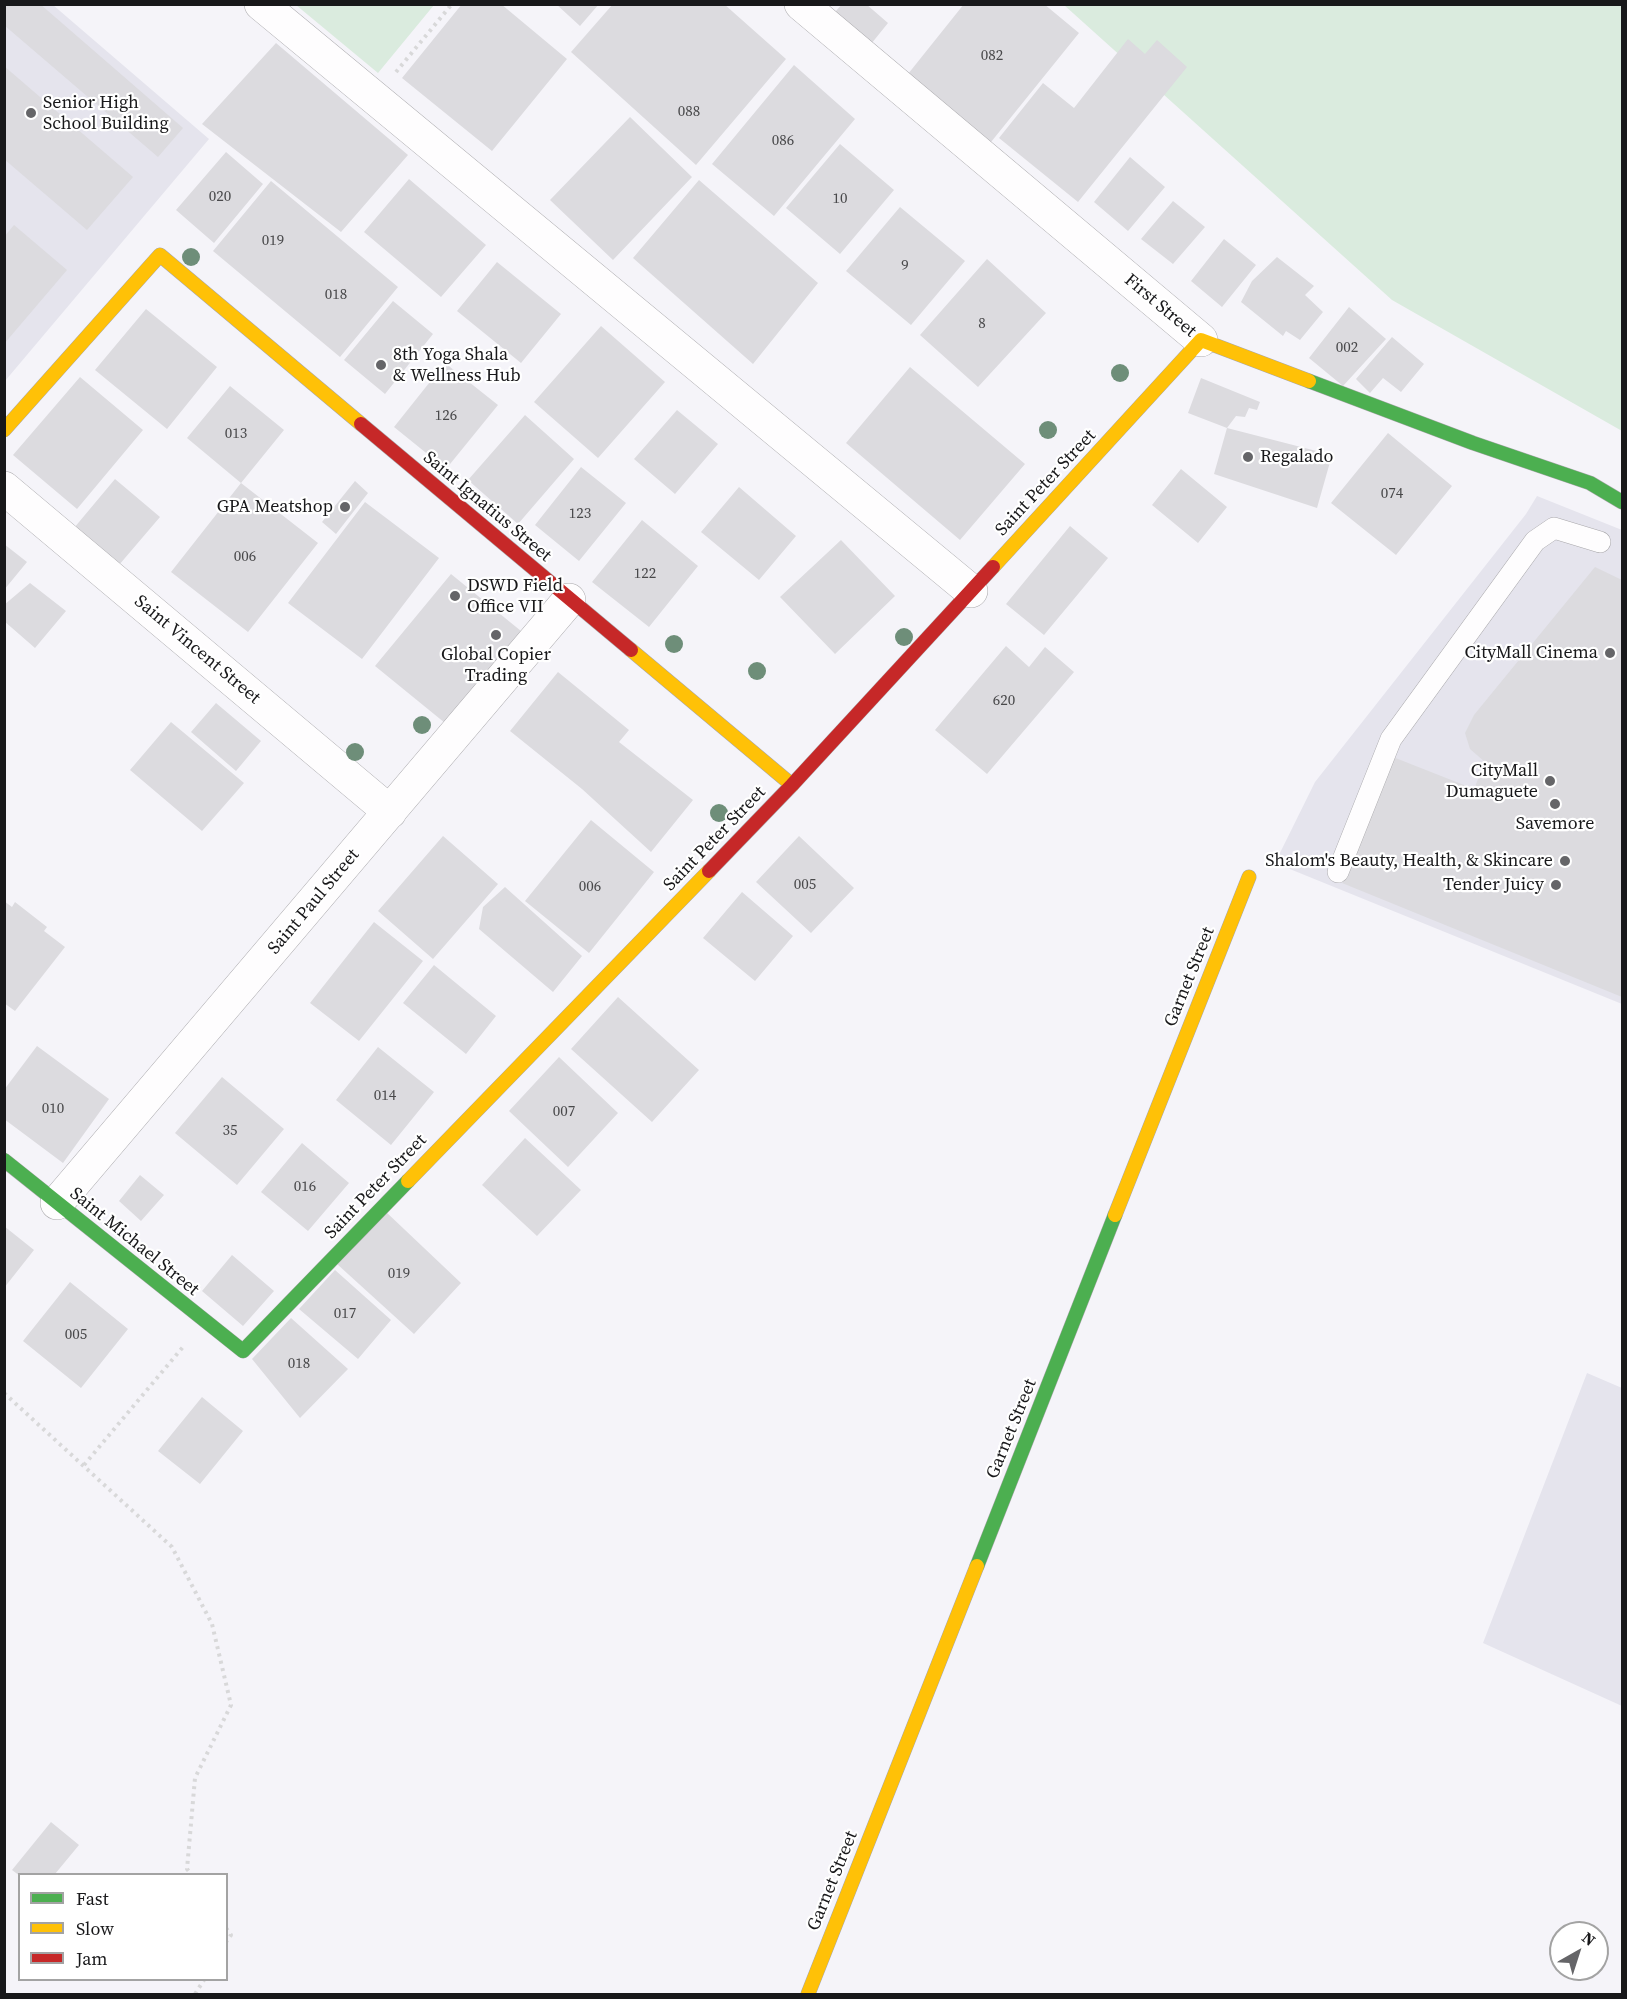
<!DOCTYPE html>
<style>
body{margin:0}
#map{position:relative;width:1627px;height:1999px;overflow:hidden;background:#f5f4f9;font-family:"Source Serif 4",serif}
canvas{display:block}
.frame{position:absolute;inset:0;border:6px solid #18181a;pointer-events:none}
.legend{position:absolute;left:18px;top:1873px;width:210px;height:108px;box-sizing:border-box;background:#fff;border:2px solid #a3a3a3;margin:0;padding:8px 10px;list-style:none;font-size:18px;color:#18181a}
.legend li{display:flex;align-items:center;gap:12px;height:30px}
.legend b{width:30px;border:2px solid #a3a3a3}
.north{position:absolute;left:1549px;top:1921px;width:60px;height:60px;box-sizing:border-box;background:#fff;border:2px solid #a3a3a3;border-radius:50%;rotate:39deg;font-size:16px;font-weight:700;line-height:24px;text-align:center;color:#18181a}
.north::after{content:'';display:block;margin:auto;width:21px;height:27px;background:#656568;clip-path:polygon(50% 0,100% 100%,50% 72%,0 100%)}
</style>
<div id="map">
<canvas width="1627" height="1999"></canvas>
<div class="frame"></div>
<ul class="legend">
<li><b style="height:8px;background:#4caf50"></b>Fast</li>
<li><b style="height:8px;background:#ffc107"></b>Slow</li>
<li><b style="height:8px;background:#c62828"></b>Jam</li>
</ul>
<div class="north">N</div>
</div>
<script>
const g = document.querySelector('canvas').getContext('2d');
g.lineJoin = 'round';
function fill(path, color) { g.fillStyle = color; g.fill(path, 'evenodd'); }
function strokePath(path, color, width, dash) { g.strokeStyle = color; g.lineWidth = width; g.lineCap = dash ? 'butt' : 'round'; g.setLineDash(dash || []); g.stroke(path); }
function drawText(font, color, halo, rows, align = 'center') {
  g.font = font + ' "Source Serif 4",serif'; g.lineWidth = 4.5; g.setLineDash([]); g.textBaseline = 'middle'; g.strokeStyle = halo; g.fillStyle = color; for (const [text, x, y, turn = 0] of rows) {
    g.save(); g.translate(x, y); g.rotate((+turn || 0) * Math.PI / 180); g.textAlign = isNaN(turn) ? turn : align; if (halo) g.strokeText(text, 0, 0); g.fillText(text, 0, 0); g.restore();
  }
}
const built = new Path2D(`
 M 5,5 L 53,5 L 209,139 L 5,381 Z
 M 1537,496 L 1622,530 L 1622,1004 L 1275,863 L 1315,782 L 1526,514 Z
 M 1587,1373 L 1622,1388 L 1622,1706 L 1483,1643 Z`);
const green = new Path2D(`
 M 296,5 L 434,5 L 378,73 Z
 M 1064,5 L 1622,5 L 1622,431 L 1392,300 Z`);
const building = new Path2D(`
 M 4,4 L 40,4 L 183,128 L 158,157 L 4,25 Z
 M 462,4 L 501,4 L 567,59 L 492,151 L 402,78 Z
 M 556,4 L 599,4 L 580,26 Z
 M 613,4 L 724,4 L 786,59 L 696,165 L 571,52 Z
 M 842,4 L 866,4 L 888,23 L 867,49 L 830,18 Z
 M 964,4 L 1044,4 L 1079,33 L 987,147 L 904,79 Z
 M 1128,39 L 1145,54 L 1157,40 L 1187,67 L 1078,202 L 999,138 L 1043,83 L 1074,108 Z
 M 276,43 L 408,155 L 341,232 L 202,124 Z
 M 794,65 L 855,119 L 774,216 L 712,164 Z
 M 4,66 L 133,177 L 87,230 L 4,159 Z
 M 630,117 L 692,177 L 613,260 L 550,200 Z
 M 840,144 L 894,190 L 840,254 L 786,208 Z
 M 226,152 L 263,184 L 214,243 L 176,210 Z
 M 1130,157 L 1165,187 L 1128,231 L 1094,202 Z
 M 409,179 L 486,245 L 441,297 L 364,232 Z
 M 699,180 L 818,283 L 753,364 L 633,258 Z
 M 271,181 L 398,287 L 340,357 L 213,251 Z
 M 1173,201 L 1205,227 L 1173,264 L 1141,239 Z
 M 900,207 L 965,261 L 911,325 L 846,271 Z
 M 14,225 L 67,270 L 4,344 L 4,237 Z
 M 1224,239 L 1256,265 L 1222,307 L 1191,281 Z
 M 1277,257 L 1314,286 L 1305,295 L 1323,312 L 1300,340 L 1286,331 L 1283,336 L 1241,302 L 1252,281 Z
 M 987,259 L 1046,313 L 978,387 L 920,335 Z
 M 497,262 L 561,314 L 521,363 L 457,311 Z
 M 393,301 L 433,334 L 385,394 L 344,360 Z
 M 1349,307 L 1386,339 L 1343,386 L 1309,358 Z
 M 146,309 L 217,367 L 167,429 L 95,370 Z
 M 601,326 L 665,382 L 598,458 L 534,402 Z
 M 1392,337 L 1424,364 L 1401,392 L 1383,378 L 1370,393 L 1356,379 Z
 M 445,363 L 498,405 L 446,469 L 394,427 Z
 M 910,367 L 1025,464 L 960,540 L 846,443 Z
 M 80,377 L 143,430 L 77,509 L 13,455 Z
 M 1201,378 L 1260,402 L 1257,410 L 1249,408 L 1245,417 L 1236,416 L 1227,428 L 1188,413 Z
 M 230,386 L 284,430 L 241,483 L 187,438 Z
 M 677,410 L 718,444 L 675,494 L 634,459 Z
 M 525,415 L 574,459 L 518,524 L 468,480 Z
 M 1227,428 L 1332,455 L 1317,508 L 1214,474 Z
 M 1388,433 L 1452,486 L 1396,555 L 1331,503 Z
 M 581,467 L 626,503 L 579,561 L 535,525 Z
 M 1181,469 L 1227,507 L 1198,543 L 1152,505 Z
 M 115,479 L 160,517 L 119,565 L 74,528 Z
 M 355,481 L 368,493 L 336,534 L 322,522 Z
 M 241,483 L 318,543 L 248,632 L 171,572 Z
 M 739,487 L 796,536 L 759,580 L 701,532 Z
 M 365,502 L 439,558 L 362,659 L 288,603 Z
 M 642,520 L 698,566 L 649,627 L 592,582 Z
 M 1070,526 L 1108,558 L 1044,635 L 1006,604 Z
 M 841,540 L 895,596 L 835,654 L 780,597 Z
 M 4,544 L 27,562 L 4,590 Z
 M 1595,567 L 1622,580 L 1622,997 L 1342,883 L 1393,757 L 1474,789 L 1485,762 L 1470,749 L 1465,733 L 1474,715 Z
 M 451,574 L 521,631 L 445,723 L 375,666 Z
 M 30,583 L 66,611 L 35,648 L 4,621 L 4,605 Z
 M 1006,646 L 1029,667 L 1045,647 L 1074,672 L 987,774 L 935,730 Z
 M 558,672 L 629,730 L 619,742 L 693,800 L 651,852 L 582,789 L 510,731 Z
 M 216,703 L 261,741 L 236,771 L 191,732 Z
 M 171,722 L 244,783 L 202,831 L 130,770 Z
 M 591,820 L 654,872 L 589,953 L 525,901 Z
 M 443,836 L 498,884 L 433,959 L 378,911 Z
 M 799,836 L 854,888 L 811,933 L 756,882 Z
 M 505,887 L 582,956 L 553,992 L 479,929 L 483,907 Z
 M 742,892 L 793,936 L 755,981 L 703,938 Z
 M 4,901 L 12,907 L 15,902 L 47,927 L 44,931 L 65,947 L 15,1011 L 4,1003 Z
 M 374,922 L 423,961 L 359,1041 L 310,1003 Z
 M 434,965 L 496,1016 L 466,1054 L 403,1003 Z
 M 618,997 L 699,1070 L 652,1122 L 571,1049 Z
 M 37,1046 L 109,1099 L 63,1163 L 4,1119 L 4,1090 Z
 M 378,1047 L 434,1092 L 391,1145 L 336,1100 Z
 M 559,1057 L 618,1113 L 568,1167 L 509,1111 Z
 M 222,1077 L 284,1129 L 237,1185 L 175,1133 Z
 M 525,1138 L 581,1190 L 537,1236 L 482,1185 Z
 M 302,1143 L 349,1183 L 308,1231 L 261,1192 Z
 M 140,1175 L 164,1195 L 141,1221 L 119,1201 Z
 M 385,1211 L 461,1283 L 414,1334 L 337,1264 Z
 M 4,1226 L 34,1250 L 4,1288 Z
 M 232,1255 L 274,1291 L 243,1326 L 202,1291 Z
 M 335,1270 L 391,1320 L 358,1359 L 299,1309 Z
 M 70,1282 L 128,1329 L 81,1388 L 23,1341 Z
 M 291,1318 L 348,1369 L 300,1418 L 252,1359 Z
 M 202,1397 L 243,1431 L 200,1484 L 158,1451 Z
 M 51,1822 L 79,1845 L 55,1874 L 20,1876 L 12,1870 Z`);
const path = new Path2D(`
 M 396,72 L 452,4
 M 4,1393 L 172,1547 L 212,1624 L 231,1705 L 195,1778 L 187,1869 L 191,1874
 M 84,1465 L 183,1347
 M 226,1928 L 231,1935 L 226,1942
 M 195,1994 L 204,1980`);
const lane = new Path2D(`
 M 1338,872 L 1391,739 L 1535,541 L 1554,528 L 1600,542`);
const street = new Path2D(`
 M 261,4 L 971,591
 M 801,4 L 1201,340
 M 4,488 L 390,812
 M 57,1203 L 569,600`);
const fast = new Path2D(`
 M 1309,381 L 1473,443 L 1590,483 L 1622,502
 M 4,1160 L 243,1351 L 408,1181
 M 977,1566 L 1115,1215`);
const slow = new Path2D(`
 M 4,430 L 160,255 L 361,424
 M 993,567 L 1201,340 L 1309,381
 M 631,650 L 792,785
 M 408,1181 L 709,871
 M 1115,1215 L 1249,877
 M 808,1994 L 977,1566`);
const jam = new Path2D(`
 M 361,424 L 631,650
 M 709,871 L 792,785 L 993,567`);
const trees = [
 [191,257],
 [1120,373],
 [1048,430],
 [904,637],
 [674,644],
 [757,671],
 [422,725],
 [355,752],
 [719,813]
];
const markers = [
 [31,113,6,"#656568"],
 [381,365,6,"#656568"],
 [1248,457,6,"#656568"],
 [345,507,6,"#656568"],
 [455,596,6,"#656568"],
 [496,635,6,"#656568"],
 [1610,653,6,"#656568"],
 [1550,781,6,"#656568"],
 [1555,804,6,"#656568"],
 [1565,861,6,"#656568"],
 [1556,885,6,"#656568"]
];
const numberNames = [
 ["082",992,56],
 ["088",689,112],
 ["086",783,141],
 ["020",220,197],
 ["10",840,199],
 ["019",273,241],
 ["9",905,266],
 ["018",336,295],
 ["8",982,324],
 ["002",1347,348],
 ["126",446,416],
 ["013",236,434],
 ["074",1392,494],
 ["123",580,514],
 ["006",245,557],
 ["122",645,574],
 ["620",1004,701],
 ["005",805,885],
 ["006",590,887],
 ["014",385,1096],
 ["010",53,1109],
 ["007",564,1112],
 ["35",230,1131],
 ["016",305,1187],
 ["019",399,1274],
 ["017",345,1314],
 ["005",76,1335],
 ["018",299,1364]
];
const poiNames = [
 ["Senior High",43,103,"left"],
 ["School Building",43,124,"left"],
 ["8th Yoga Shala",393,355,"left"],
 ["& Wellness Hub",393,376,"left"],
 ["Regalado",1260,457,"left"],
 ["GPA Meatshop",333,507],
 ["DSWD Field",467,586,"left"],
 ["Office VII",467,607,"left"],
 ["CityMall Cinema",1598,653],
 ["Global Copier",496,655,"center"],
 ["Trading",496,676,"center"],
 ["CityMall",1538,771],
 ["Dumaguete",1538,792],
 ["Savemore",1555,824,"center"],
 ["Shalom's Beauty, Health, & Skincare",1553,861],
 ["Tender Juicy",1544,885]
];
const streetNames = [
 ["First Street",1160,306,40],
 ["Saint Peter Street",1046,483,-47],
 ["Saint Ignatius Street",487,507,40],
 ["Saint Vincent Street",197,650,40],
 ["Saint Peter Street",715,839,-46],
 ["Saint Paul Street",314,902,-50],
 ["Garnet Street",1190,977,-68],
 ["Saint Peter Street",376,1187,-46],
 ["Saint Michael Street",134,1242,39],
 ["Garnet Street",1012,1429,-68],
 ["Garnet Street",833,1881,-68]
];
fill(built, '#e5e4ed');
fill(green, '#daebde');
fill(building, '#dcdbdf');
strokePath(lane, '#a9a8ab', 22);
strokePath(street, '#a9a8ab', 34);
strokePath(fast, '#a9a8ab', 15);
strokePath(slow, '#a9a8ab', 15);
strokePath(jam, '#a9a8ab', 15);
strokePath(path, '#d8d8d9', 4, [3, 4.5]);
strokePath(lane, '#fefdfe', 21);
strokePath(street, '#fefdfe', 33);
strokePath(fast, '#4caf50', 14);
strokePath(slow, '#ffc107', 14);
strokePath(jam, '#c62828', 14);
g.fillStyle = '#6e8e79';
for (const [x, y] of trees) { g.beginPath(); g.arc(x, y, 9, 0, 2 * Math.PI); g.fill(); }
for (const [x, y, r, color] of markers) { const dot = new Path2D(); dot.arc(x, y, r, 0, 2 * Math.PI); g.fillStyle = color; g.fill(dot); strokePath(dot, '#fff', 2); }
drawText('15px', '#49494b', null, numberNames);
drawText('18px', '#18181a', '#fff', poiNames, 'right');
drawText('18px', '#18181a', '#fff', streetNames);
</script>
